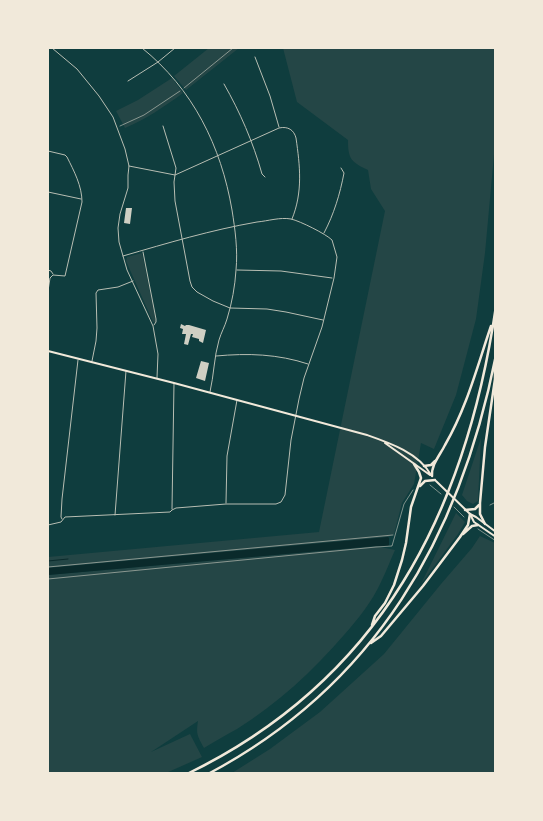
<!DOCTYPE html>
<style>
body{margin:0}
#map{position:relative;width:543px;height:821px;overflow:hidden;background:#0f3d3e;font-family:"Open Sans",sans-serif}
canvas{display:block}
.frame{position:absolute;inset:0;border:49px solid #f1e9da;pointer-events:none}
</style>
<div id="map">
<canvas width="543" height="821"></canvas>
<div class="frame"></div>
</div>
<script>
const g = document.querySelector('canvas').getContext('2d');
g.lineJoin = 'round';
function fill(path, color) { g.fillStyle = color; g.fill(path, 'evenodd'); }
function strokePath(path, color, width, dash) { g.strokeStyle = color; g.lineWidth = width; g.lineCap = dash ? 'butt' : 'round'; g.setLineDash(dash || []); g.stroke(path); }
const green = new Path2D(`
 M 209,48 L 239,48 L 186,90 L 174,76 Z
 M 283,48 L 495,48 L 495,144 L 485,253 L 476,319 L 456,395 L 434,449 L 421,443 L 414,484 L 402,503 L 394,534 L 388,537 L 48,568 L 48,557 L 319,532 L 385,211 L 371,189 L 368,170 C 351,162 348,159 348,140 L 297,102 Z
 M 172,78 L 183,93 C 164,107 146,119 125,128 L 116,111 L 138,100 Z
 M 142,253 L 156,321 L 155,323 L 153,322 L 126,261 L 127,257 Z
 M 481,438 L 478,501 L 473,504 L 467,501 L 462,495 Z
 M 456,513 L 465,522 L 458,534 L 421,584 Z
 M 480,536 L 495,543 L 495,773 L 232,773 L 270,749 L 320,712 L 384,654 L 441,584 L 472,548 Z
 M 376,546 L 395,550 C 390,561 386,572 381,582 C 372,602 358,619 344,635 C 313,671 277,704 237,729 C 226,735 215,741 204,748 C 197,735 196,734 198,721 L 151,752 L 190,734 L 202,757 L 166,773 L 48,774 L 48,575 Z`);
const water = new Path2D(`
 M 388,537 L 389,538 L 389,545 L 388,546 L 376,546 L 48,575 L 48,568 Z`);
const stream = new Path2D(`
 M 48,561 L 68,559`);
const building = new Path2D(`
 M 126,208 L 132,208 L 130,224 L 124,223 Z
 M 181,324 L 185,326 L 186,325 L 189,325 L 206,330 L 203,343 L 199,341 L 199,339 L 192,337 L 193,334 L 191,334 L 188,345 L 184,344 L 186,334 L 182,334 L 183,329 L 180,328 Z
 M 201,361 L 209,363 L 205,381 L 196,378 Z`);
const path = new Path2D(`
 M 184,88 L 233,48
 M 120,126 L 144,115 L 180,91
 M 430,485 L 441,494
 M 490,505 L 496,502
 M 454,507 L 464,517
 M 478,529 L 496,541
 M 48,567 L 393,535
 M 48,579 L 376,547 L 392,546 L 404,504 L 413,490`);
const minor = new Path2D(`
 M 52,48 L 77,69 L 99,96 L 113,117 L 125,149 L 129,166 L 128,175 L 128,188 L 120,214 L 118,228 L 119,242 L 127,270 L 153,326 L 158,354 L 157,378
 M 142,48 C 193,89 221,146 232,210 C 235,229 238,250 236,270 C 235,286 232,303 227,319 C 225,326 221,333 219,340 C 214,357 214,375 210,392
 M 48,50 L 49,48
 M 255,57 L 270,96 L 279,127
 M 128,81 L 158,62 L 175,48
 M 224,84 C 240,112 253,142 262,174 L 265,177
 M 163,126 L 176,168 L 174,182 L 175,201 L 190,281 L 192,287 L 197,292 L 213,301 L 230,308 L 267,309 L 286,312 L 323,320
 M 48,151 L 65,155 L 67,157 C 74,171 82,186 82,202 L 65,276 L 53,275 L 50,278 L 48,291
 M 129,166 L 175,175 L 279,128 C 288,126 294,130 296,138 C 300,166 303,192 292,219
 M 48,192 L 81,199
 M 324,233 C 334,214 340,194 344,173 L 341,168
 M 143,252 L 156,319 L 156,322 L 154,325
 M 48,270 L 51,271 L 53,274
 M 237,270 L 281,271 L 332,278
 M 216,356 C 248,353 278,354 308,364
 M 92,361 L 96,341 L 97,328 L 96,293 L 98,290 L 118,287 L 133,281
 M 226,503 L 227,456 L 237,400
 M 172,509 L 174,383
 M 115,515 L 126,371
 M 62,519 L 61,517 L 62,499 L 78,360
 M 48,525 L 61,522 L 65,517 L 170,512 L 172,510 L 176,508 L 226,504 L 276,504 L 281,502 L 285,495 L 291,440 L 299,399 L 304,378 L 322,327 L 334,278 L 337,257 L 332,240 C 326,234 300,221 291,219 C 280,217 268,221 257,222 C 211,230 168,243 123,256`);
const secondary = new Path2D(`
 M 48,351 L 174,383 L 367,435 C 390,443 419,453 431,475
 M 385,443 L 430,475
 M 436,481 L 470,514 L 476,517 L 496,532
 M 470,514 L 474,522 L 496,537`);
const motorway = new Path2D(`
 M 424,466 L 431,465 L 435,461
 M 432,476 C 431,465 440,455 445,445 C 467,407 477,367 491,326
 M 420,486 L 425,481 L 435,480
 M 465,510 L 475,509 L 479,505
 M 485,524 L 480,514 L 480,503 L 485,447 L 495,379 L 495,365
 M 463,534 L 472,526 L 478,525
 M 372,625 L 375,616 L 385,603 L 394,585 L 402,560 L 406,543 L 411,507 L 421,478 L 419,472 L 414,464
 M 371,643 L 381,636 L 423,586 L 460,537 L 468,525 L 470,514
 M 187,774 C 381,680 466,512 496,306
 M 208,774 C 376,685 460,537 496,355`);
fill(green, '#244646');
fill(water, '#0a2a2b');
strokePath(stream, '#0a2a2b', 1);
fill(building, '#cfcfc3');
strokePath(path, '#f1e9da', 0.5);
strokePath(minor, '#b8beb3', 1);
strokePath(secondary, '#f1e9da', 2);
strokePath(motorway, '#f1e9da', 2.5);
</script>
